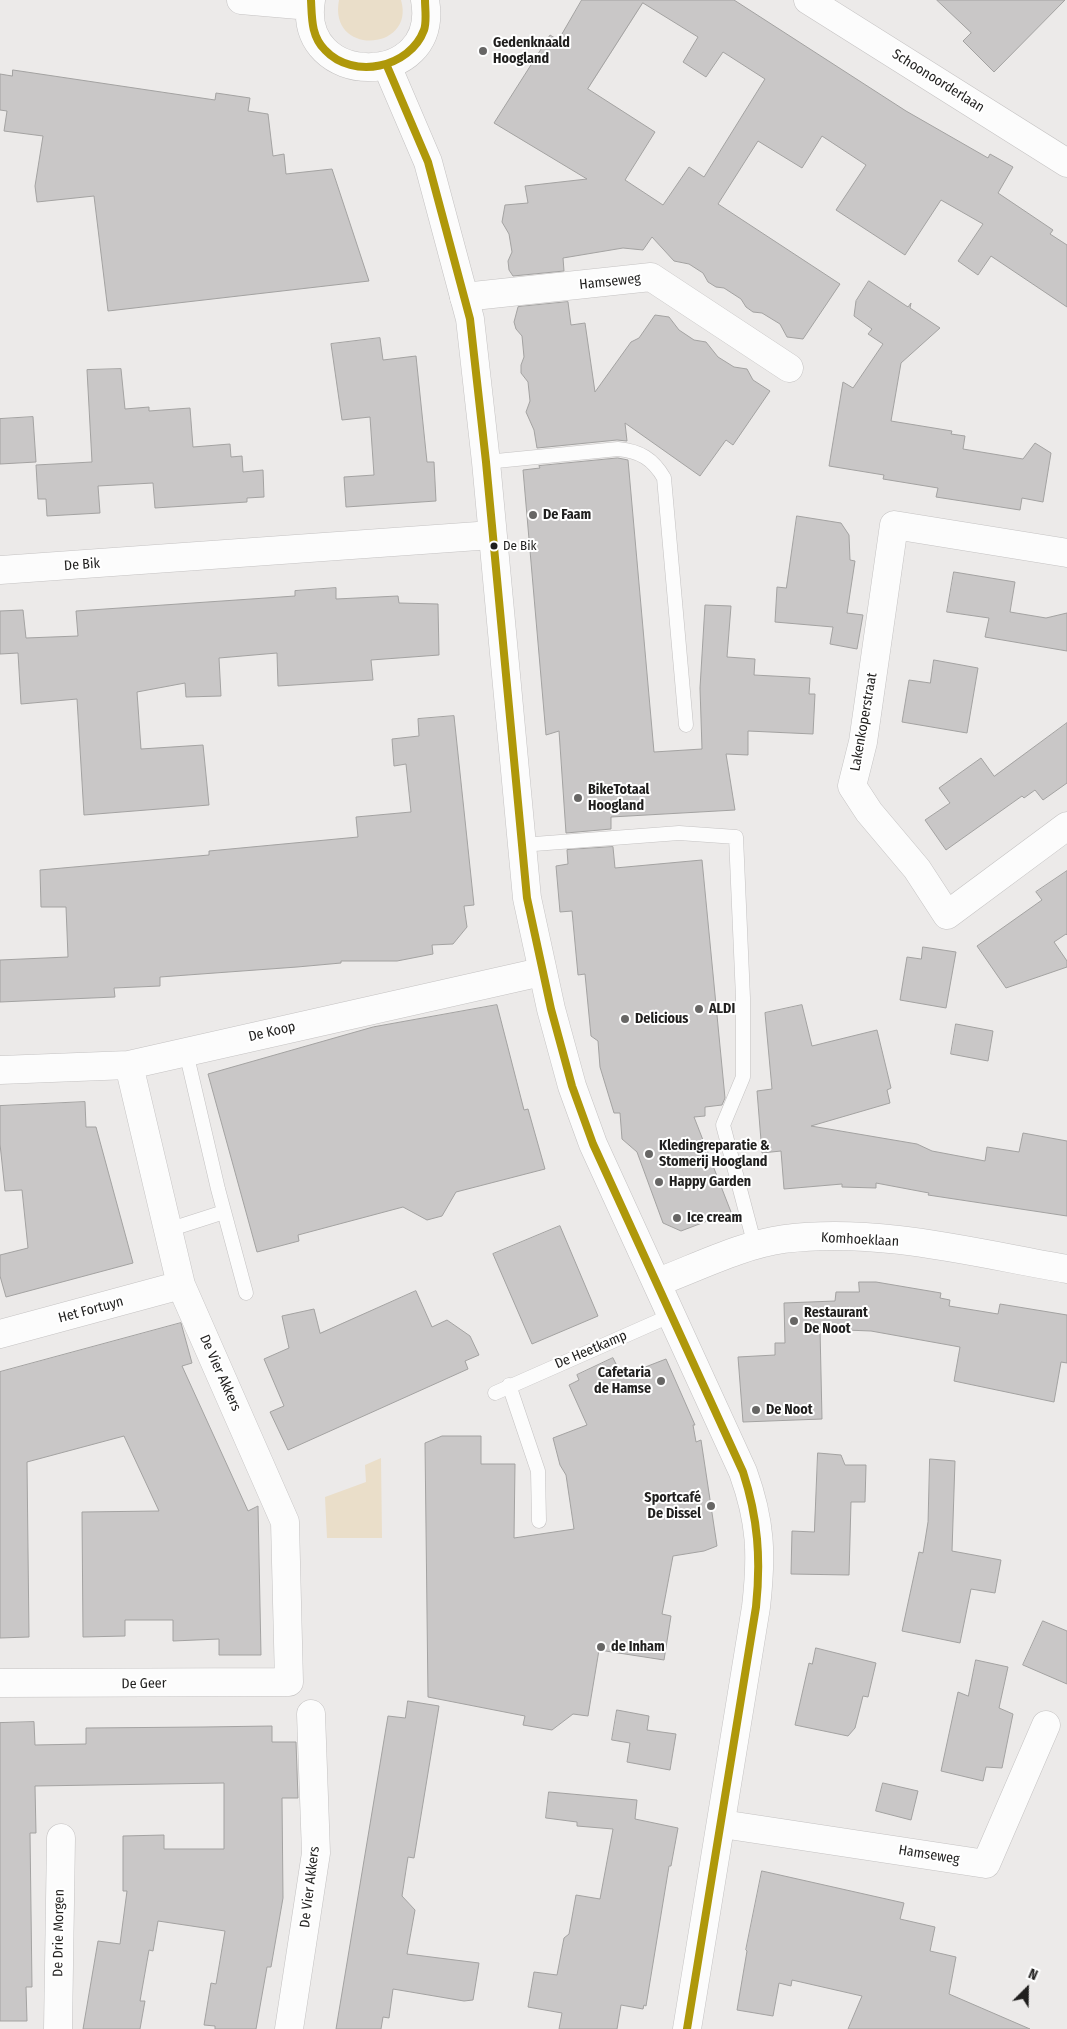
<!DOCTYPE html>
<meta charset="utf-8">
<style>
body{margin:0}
#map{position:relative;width:1067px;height:2029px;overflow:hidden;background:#eceae9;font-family:"Fira Sans Condensed",sans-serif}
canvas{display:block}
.north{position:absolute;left:1002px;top:1964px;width:50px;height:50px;-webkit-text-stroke:4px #fff;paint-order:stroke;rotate:23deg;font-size:14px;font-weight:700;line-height:20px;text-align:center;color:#201f1e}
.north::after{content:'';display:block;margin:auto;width:18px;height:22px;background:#201f1e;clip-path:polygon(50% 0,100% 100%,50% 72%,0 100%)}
</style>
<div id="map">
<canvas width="1067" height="2029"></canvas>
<div class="north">N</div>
</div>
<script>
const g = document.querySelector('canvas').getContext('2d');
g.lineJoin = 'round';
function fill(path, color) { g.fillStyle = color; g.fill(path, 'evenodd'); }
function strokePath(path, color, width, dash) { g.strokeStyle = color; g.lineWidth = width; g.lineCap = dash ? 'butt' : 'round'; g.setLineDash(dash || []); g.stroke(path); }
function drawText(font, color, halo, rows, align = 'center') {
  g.font = font + ' "Fira Sans Condensed",sans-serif'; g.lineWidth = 4; g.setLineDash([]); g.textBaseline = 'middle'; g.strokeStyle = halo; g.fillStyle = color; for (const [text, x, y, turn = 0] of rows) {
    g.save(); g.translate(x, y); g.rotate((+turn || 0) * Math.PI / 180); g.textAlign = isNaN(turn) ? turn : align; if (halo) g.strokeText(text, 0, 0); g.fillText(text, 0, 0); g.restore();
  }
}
const green = new Path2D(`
 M 339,0 L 401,0 C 416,51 328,57 339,0 Z
 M 381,1458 L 382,1538 L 327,1538 L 325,1497 L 366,1482 L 365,1465 Z`);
const building = new Path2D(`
 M 582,0 L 734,0 L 906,111 L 988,158 L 990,154 L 1013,167 L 998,193 L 1053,230 L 1050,234 L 1067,245 L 1067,307 L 991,256 L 978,275 L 958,261 L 983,224 L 941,200 L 905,255 L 836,210 L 866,165 L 822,136 L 802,168 L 758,141 L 718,204 L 840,284 L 803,339 L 787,337 L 780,324 L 762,313 L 753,312 L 746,307 L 741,299 L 724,288 L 716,287 L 708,282 L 703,273 L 689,264 L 674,261 L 652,237 L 643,250 L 623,248 L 563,258 L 564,271 L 513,276 L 509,270 L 508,261 L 512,252 L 509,234 L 502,222 L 505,205 L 528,203 L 525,186 L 587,179 L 494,123 L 550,35 L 558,40 ZM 643,3 L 698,37 L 683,62 L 706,77 L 723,52 L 765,79 L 704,177 L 689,167 L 663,205 L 625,180 L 655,132 L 588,89 Z
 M 937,0 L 1065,0 L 994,72 L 963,41 L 971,33 Z
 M 13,70 L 215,100 L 216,93 L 250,98 L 248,111 L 268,114 L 273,156 L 284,154 L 286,174 L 332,169 L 369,281 L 108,311 L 94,196 L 37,202 L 35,186 L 43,136 L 4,131 L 7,111 L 0,110 L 0,74 L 12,76 Z
 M 869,281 L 908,307 L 911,303 L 910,308 L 940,328 L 901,363 L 891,421 L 952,431 L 951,434 L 965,436 L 963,449 L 1023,459 L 1035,443 L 1051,453 L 1043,502 L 1022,498 L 1020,510 L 936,497 L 938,488 L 883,479 L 884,475 L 829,466 L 843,382 L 853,388 L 883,344 L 868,334 L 872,329 L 854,316 L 856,301 Z
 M 568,302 L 571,325 L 585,323 L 595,392 L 631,342 L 639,338 L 655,315 L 669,317 L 679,330 L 694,340 L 706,342 L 718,357 L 734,367 L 747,369 L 753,380 L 770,391 L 733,445 L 726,440 L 700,476 L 625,423 L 627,441 L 617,440 L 537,448 L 534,430 L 526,412 L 530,401 L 528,382 L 521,373 L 521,365 L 524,357 L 522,336 L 516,329 L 514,322 L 518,307 Z
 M 380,338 L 383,360 L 416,356 L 427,462 L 434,462 L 436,501 L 346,507 L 344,477 L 374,475 L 370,417 L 342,420 L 331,344 Z
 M 121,369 L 125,409 L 149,407 L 149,411 L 190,408 L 193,447 L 230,444 L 231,457 L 242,456 L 243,472 L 263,470 L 264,497 L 247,498 L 247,502 L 155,508 L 153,483 L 98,486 L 100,513 L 47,516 L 46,499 L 38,499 L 36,465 L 92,462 L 87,370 Z
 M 33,417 L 36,462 L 0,464 L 0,419 Z
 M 618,458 L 628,460 L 654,752 L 702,749 L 700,688 L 705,605 L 731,606 L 727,657 L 755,659 L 754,675 L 810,678 L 809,694 L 815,694 L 813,734 L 748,731 L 748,755 L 726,754 L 735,810 L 611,817 L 611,829 L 566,833 L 559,731 L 546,735 L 523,470 L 540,468 L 539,466 Z
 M 797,516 L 841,523 L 849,535 L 850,560 L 855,561 L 847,613 L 863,615 L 857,649 L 830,644 L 833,627 L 775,622 L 777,587 L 786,588 Z
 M 954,572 L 1015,582 L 1010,612 L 1046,618 L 1067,613 L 1067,651 L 985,637 L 989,618 L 947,612 Z
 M 336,588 L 336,599 L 398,596 L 399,603 L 438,604 L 439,655 L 371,660 L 373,680 L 278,686 L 277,653 L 219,658 L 221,696 L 186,697 L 185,683 L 137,692 L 141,749 L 203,745 L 209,805 L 84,815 L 77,699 L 21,704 L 18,653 L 0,654 L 0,611 L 23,610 L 26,638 L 78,636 L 76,611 L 295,596 L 295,591 Z
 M 934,660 L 978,668 L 967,733 L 902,722 L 909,680 L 930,683 Z
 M 454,716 L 474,905 L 464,906 L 467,927 L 453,944 L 432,945 L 433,954 L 397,961 L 341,961 L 341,963 L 297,967 L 160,977 L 160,986 L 114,988 L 115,997 L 0,1002 L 0,960 L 68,957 L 66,907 L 41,907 L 40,870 L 209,855 L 209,851 L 358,837 L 356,817 L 411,812 L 406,764 L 394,766 L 392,739 L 419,736 L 418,719 Z
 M 1067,723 L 1067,783 L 1043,800 L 1035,790 L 1024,798 L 1022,796 L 946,850 L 925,820 L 950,803 L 939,788 L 981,758 L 994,776 Z
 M 613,847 L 615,868 L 702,860 L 725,1098 L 722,1105 L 705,1107 L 705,1116 L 694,1117 L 731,1212 L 681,1231 L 663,1223 L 637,1152 L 622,1139 L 620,1113 L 614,1113 L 600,1067 L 598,1041 L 591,1036 L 585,974 L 578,975 L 572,911 L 560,912 L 556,866 L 568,864 L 567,850 Z
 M 1067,871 L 1067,935 L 1066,934 L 1054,942 L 1067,961 L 1067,967 L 1006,988 L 977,946 L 1042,900 L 1036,892 Z
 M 923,947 L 956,952 L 946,1008 L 900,1000 L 907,957 L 921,959 Z
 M 497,1005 L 524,1110 L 528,1109 L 545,1169 L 456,1192 L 442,1216 L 427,1220 L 403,1207 L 298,1235 L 299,1241 L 257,1252 L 208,1074 L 373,1027 Z
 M 802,1005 L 812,1046 L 877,1030 L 891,1088 L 887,1090 L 890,1103 L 811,1126 L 917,1144 L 932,1151 L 985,1161 L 987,1147 L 1019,1152 L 1023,1133 L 1067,1141 L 1067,1216 L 928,1195 L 929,1193 L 876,1183 L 876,1188 L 842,1187 L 842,1184 L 784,1189 L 781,1151 L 762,1153 L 757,1091 L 772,1089 L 765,1013 Z
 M 956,1024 L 993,1031 L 988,1061 L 951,1054 Z
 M 85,1102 L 86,1127 L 96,1127 L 133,1263 L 6,1297 L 0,1276 L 0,1255 L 28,1248 L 22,1190 L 5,1191 L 0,1144 L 0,1106 Z
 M 560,1226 L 598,1316 L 532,1344 L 493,1254 Z
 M 859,1282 L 876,1282 L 941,1293 L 940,1298 L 950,1300 L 949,1306 L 998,1314 L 1000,1304 L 1067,1315 L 1067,1363 L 1061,1362 L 1054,1402 L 954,1381 L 960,1347 L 871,1331 L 820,1329 L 822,1419 L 743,1422 L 738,1357 L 775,1355 L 775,1343 L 785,1343 L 784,1303 L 835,1301 L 836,1292 L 859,1292 Z
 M 416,1291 L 432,1327 L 447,1320 L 470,1336 L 479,1355 L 465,1361 L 468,1369 L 288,1450 L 270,1412 L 284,1406 L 264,1359 L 289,1348 L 282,1316 L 314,1309 L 320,1333 Z
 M 181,1323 L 192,1363 L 182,1366 L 248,1511 L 258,1506 L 261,1655 L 219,1655 L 219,1639 L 173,1641 L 173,1620 L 125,1620 L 125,1636 L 83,1637 L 82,1512 L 159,1511 L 124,1436 L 27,1462 L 29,1637 L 0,1638 L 0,1372 Z
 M 613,1358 L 622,1376 L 666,1359 L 695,1425 L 693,1425 L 696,1442 L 701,1440 L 717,1546 L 704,1551 L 673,1556 L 662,1614 L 671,1616 L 664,1660 L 599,1650 L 588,1716 L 573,1714 L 552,1730 L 523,1725 L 525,1716 L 428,1697 L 425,1443 L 442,1436 L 481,1436 L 481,1464 L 515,1464 L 514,1538 L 574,1529 L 566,1475 L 560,1465 L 553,1438 L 587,1425 L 569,1385 L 579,1380 L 577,1375 Z
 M 818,1453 L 841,1455 L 845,1465 L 866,1465 L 865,1502 L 851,1502 L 849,1575 L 791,1574 L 792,1531 L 814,1532 Z
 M 930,1459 L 955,1461 L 952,1551 L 1001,1560 L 995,1593 L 971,1589 L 960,1643 L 902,1631 L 919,1552 L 923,1553 L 928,1522 Z
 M 1043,1621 L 1067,1631 L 1067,1684 L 1023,1665 Z
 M 816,1648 L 876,1663 L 868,1697 L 863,1696 L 855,1728 L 848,1736 L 795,1725 L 809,1663 L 812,1664 Z
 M 976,1660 L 1008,1667 L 999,1708 L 1013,1714 L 1002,1768 L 986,1767 L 983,1781 L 941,1771 L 958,1692 L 968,1696 Z
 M 408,1701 L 439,1706 L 414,1858 L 408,1857 L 402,1896 L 415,1910 L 407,1954 L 479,1963 L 473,2000 L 464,2001 L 393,1989 L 389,2018 L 383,2017 L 381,2029 L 336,2029 L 388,1716 L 405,1718 Z
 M 617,1710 L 649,1716 L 647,1730 L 676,1734 L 670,1770 L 627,1762 L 630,1743 L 612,1740 Z
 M 34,1722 L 35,1745 L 86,1744 L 86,1728 L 203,1727 L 272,1726 L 272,1742 L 296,1742 L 298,1798 L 282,1798 L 283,1898 L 271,1967 L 267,1967 L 256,2029 L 215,2029 L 215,2026 L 204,2025 L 211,1983 L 216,1984 L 225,1931 L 158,1921 L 153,1951 L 149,1950 L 140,2001 L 145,2001 L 140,2029 L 83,2029 L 98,1941 L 120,1944 L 127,1891 L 123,1891 L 123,1836 L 164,1835 L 164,1849 L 224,1849 L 224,1783 L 35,1786 L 36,1833 L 30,1833 L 32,1987 L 26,1987 L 27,2021 L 0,2021 L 0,1723 Z
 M 883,1783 L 918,1791 L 911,1820 L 876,1811 Z
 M 549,1792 L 637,1800 L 635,1819 L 678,1828 L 671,1866 L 669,1866 L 646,2006 L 644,2005 L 643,2009 L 621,2005 L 617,2029 L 559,2029 L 562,2013 L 528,2007 L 534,1972 L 557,1975 L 564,1938 L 569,1934 L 576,1895 L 600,1899 L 613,1829 L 577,1826 L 577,1822 L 546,1818 Z
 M 762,1871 L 904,1903 L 900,1919 L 935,1927 L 930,1951 L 956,1957 L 949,1994 L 1030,2029 L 848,2029 L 862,1996 L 792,1980 L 791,1986 L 779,1983 L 773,2016 L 737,2010 L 747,1951 L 746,1950 Z`);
const service = new Path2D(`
 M 486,462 L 618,449 C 640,451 653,459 664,478 L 686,725
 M 521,845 L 679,833 L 736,837 L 743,998 L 743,1077 L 723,1125 L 755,1246
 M 186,1052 L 218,1189 L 246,1293
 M 168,1230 L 224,1212
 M 509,1385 L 538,1471 L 539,1521
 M 495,1393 L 672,1315`);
const minor = new Path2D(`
 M 808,0 L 1067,163
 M 464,297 L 651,277 L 789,368
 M 1067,553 L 894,525 L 863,742 L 852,786 L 869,812 L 917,869 L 947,915 L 1067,826
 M 0,570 L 492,535
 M 0,1070 L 129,1065 L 541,972
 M 658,1282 C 698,1267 741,1245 784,1239 C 878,1227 975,1253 1067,1269
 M 0,1334 L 181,1285
 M 0,1683 L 289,1682 L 285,1522 L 181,1285 L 129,1065
 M 722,1824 L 986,1864 L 1046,1725
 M 58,2029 L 61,1838
 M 289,2029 L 316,1853 L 311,1714`);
const tertiary = new Path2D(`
 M 241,0 L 310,6
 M 311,0 C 296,89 441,90 425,0
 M 387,66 L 428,162 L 470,319 L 486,462 L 527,898 L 551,1009 L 572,1086 L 593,1144 L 743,1472 C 761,1522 762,1555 756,1607 L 687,2029`);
const bus1 = new Path2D(`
 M 311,0 C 312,18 311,36 325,50 C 353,80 410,68 424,30 C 427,22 425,9 425,0
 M 387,66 L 428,162 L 470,319 L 486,462 L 527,898 L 551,1009 L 572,1086 L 593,1144 L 743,1472 C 758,1518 761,1559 756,1607 L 687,2029`);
const markers = [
 [483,51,5,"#676665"],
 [533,515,5,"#676665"],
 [494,546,4.5,"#201f1e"],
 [578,798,5,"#676665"],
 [699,1009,5,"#676665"],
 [625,1019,5,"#676665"],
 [649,1154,5,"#676665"],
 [659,1182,5,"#676665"],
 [677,1218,5,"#676665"],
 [794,1321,5,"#676665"],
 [661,1381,5,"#676665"],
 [756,1410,5,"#676665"],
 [711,1506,5,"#676665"],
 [601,1647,5,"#676665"]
];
const busNames = [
 ["De Bik",503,546]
];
const poiNames = [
 ["Gedenknaald",493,43],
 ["Hoogland",493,59],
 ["De Faam",543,515],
 ["BikeTotaal",588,790],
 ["Hoogland",588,806],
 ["ALDI",709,1009],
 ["Delicious",635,1019],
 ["Kledingreparatie &",659,1146],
 ["Stomerij Hoogland",659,1162],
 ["Happy Garden",669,1182],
 ["Ice cream",687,1218],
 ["Restaurant",804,1313],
 ["De Noot",804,1329],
 ["Cafetaria",651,1373,"right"],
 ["de Hamse",651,1389,"right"],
 ["De Noot",766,1410],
 ["Sportcafé",701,1498,"right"],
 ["De Dissel",701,1514,"right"],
 ["de Inham",611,1647]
];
const streetNames = [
 ["Schoonoorderlaan",938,81,32],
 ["Hamseweg",610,282,-6],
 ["De Bik",82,565,-4],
 ["Lakenkoperstraat",864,722,-80],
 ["De Koop",272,1032,-13],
 ["Komhoeklaan",860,1240,3],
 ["Het Fortuyn",91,1310,-15],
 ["De Heetkamp",591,1350,-23],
 ["De Vier Akkers",220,1373,66],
 ["De Geer",144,1684,-1],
 ["Hamseweg",929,1855,9],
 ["De Vier Akkers",310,1887,-83],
 ["De Drie Morgen",59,1933,-89]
];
fill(green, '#eadec9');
fill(building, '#c9c7c7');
strokePath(building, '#a3a2a1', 1);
strokePath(service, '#c4c2c2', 15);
strokePath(minor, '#c4c2c2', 29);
strokePath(tertiary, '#c4c2c2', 29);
strokePath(service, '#fcfcfc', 14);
strokePath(minor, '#fcfcfc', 28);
strokePath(tertiary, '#fcfcfc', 28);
strokePath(bus1, '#af980a', 8);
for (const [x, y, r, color] of markers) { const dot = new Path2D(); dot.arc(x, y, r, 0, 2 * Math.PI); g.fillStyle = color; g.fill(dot); strokePath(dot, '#fff', 2); }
drawText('13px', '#201f1e', '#fff', busNames, 'left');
drawText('bold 14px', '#201f1e', '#fff', poiNames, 'left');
drawText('14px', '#201f1e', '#fff', streetNames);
</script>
